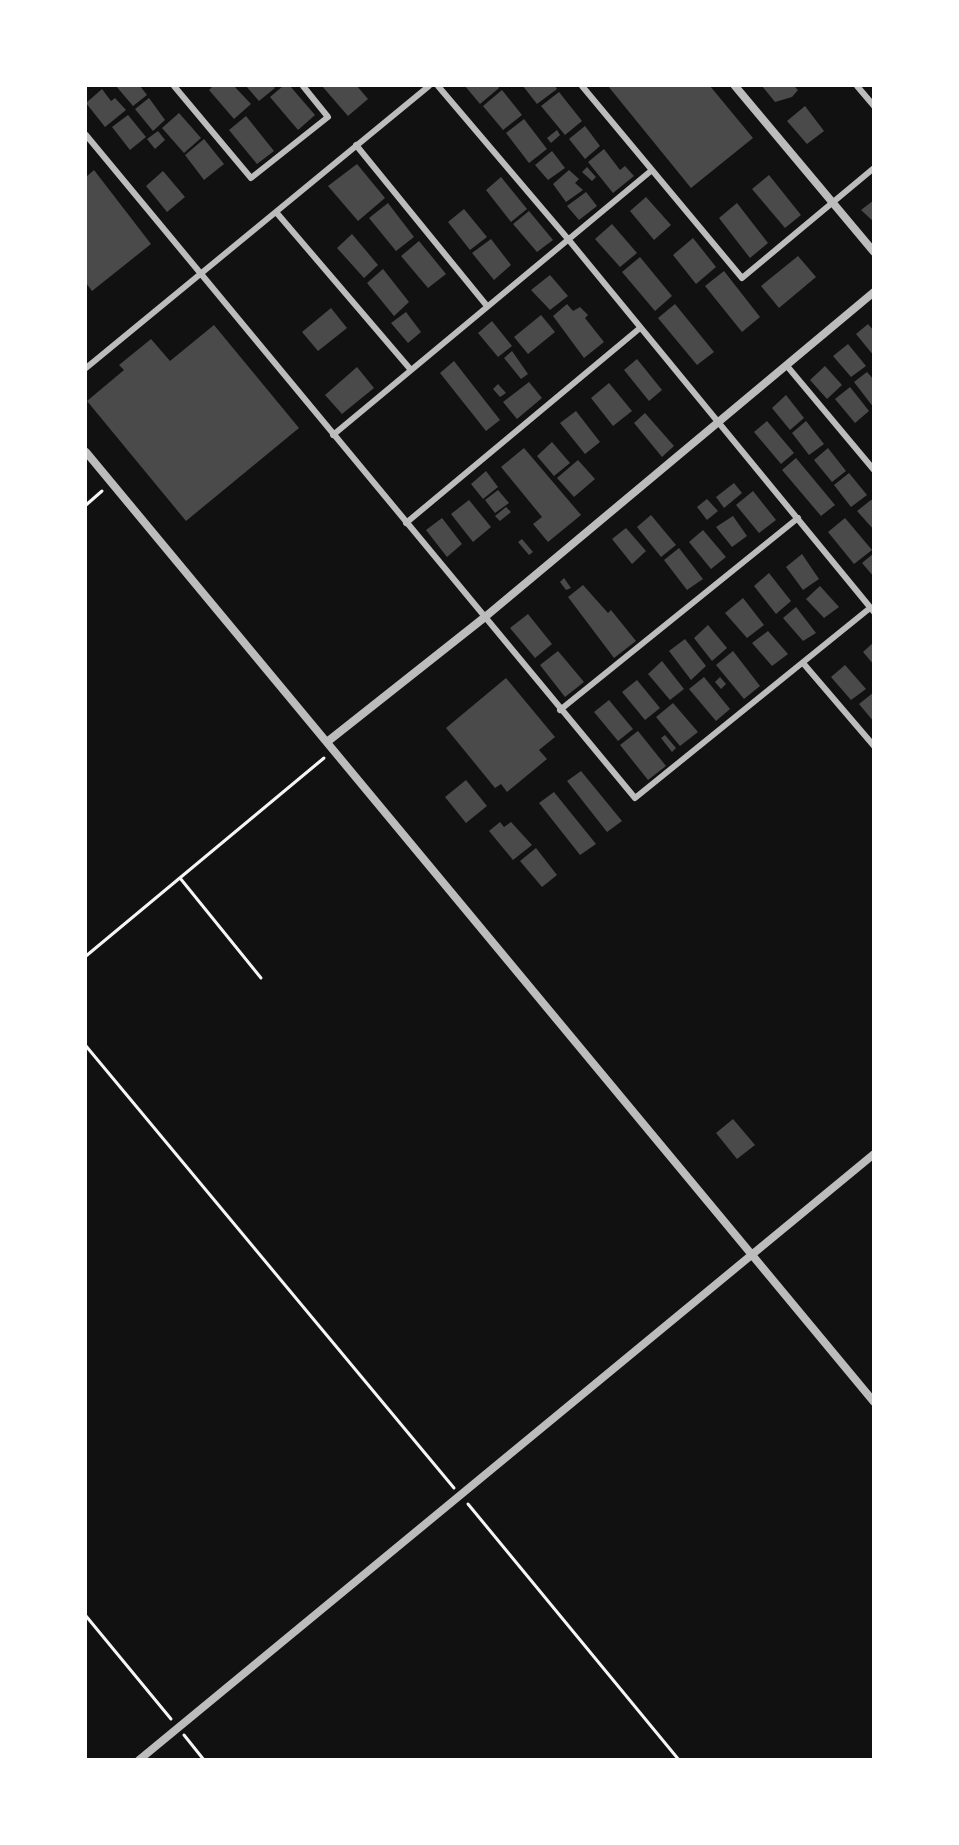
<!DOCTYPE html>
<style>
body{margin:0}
#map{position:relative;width:959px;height:1845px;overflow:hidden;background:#111;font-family:"Roboto Condensed",sans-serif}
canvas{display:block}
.frame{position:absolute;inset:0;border:87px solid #fff;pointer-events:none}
</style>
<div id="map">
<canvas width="959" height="1845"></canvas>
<div class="frame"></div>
</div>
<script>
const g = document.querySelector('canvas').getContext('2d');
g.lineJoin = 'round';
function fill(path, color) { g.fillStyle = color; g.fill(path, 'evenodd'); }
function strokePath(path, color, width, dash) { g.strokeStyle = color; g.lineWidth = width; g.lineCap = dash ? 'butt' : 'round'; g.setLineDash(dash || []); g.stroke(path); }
const building = new Path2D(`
 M 116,86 L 140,86 L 147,95 L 133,106 Z
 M 213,86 L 234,86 L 251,104 L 234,119 L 209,90 Z
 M 246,86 L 273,86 L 275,88 L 259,101 Z
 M 283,86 L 290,86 L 315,115 L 298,130 L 270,97 Z
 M 322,86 L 357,86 L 368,99 L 348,116 Z
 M 465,86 L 498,86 L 499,88 L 480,104 Z
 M 523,86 L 555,86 L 557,89 L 537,104 Z
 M 608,86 L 710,86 L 753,138 L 691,188 Z
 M 762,86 L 794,86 L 798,90 L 792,97 L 775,102 Z
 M 102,89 L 111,101 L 115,98 L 126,110 L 105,127 L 86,103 Z
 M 502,90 L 522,115 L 503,130 L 483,106 Z
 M 559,92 L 582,121 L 565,135 L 541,106 Z
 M 149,98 L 165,120 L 153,131 L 135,109 Z
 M 805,106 L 824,131 L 807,144 L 787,121 Z
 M 179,113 L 201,138 L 184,153 L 162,128 Z
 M 128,115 L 146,137 L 130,150 L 112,127 Z
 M 246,116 L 274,151 L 257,164 L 229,130 Z
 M 524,119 L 547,149 L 529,163 L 506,133 Z
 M 585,126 L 600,146 L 585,159 L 569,139 Z
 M 557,130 L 560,135 L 551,143 L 547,138 Z
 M 158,131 L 165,140 L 155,149 L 147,139 Z
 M 204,139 L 224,164 L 204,180 L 185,155 Z
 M 604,149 L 620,170 L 625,166 L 634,176 L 613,193 L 588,162 Z
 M 552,151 L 565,168 L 548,180 L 535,165 Z
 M 357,164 L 385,198 L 358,221 L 328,186 Z
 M 587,167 L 596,177 L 592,181 L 582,172 Z
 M 94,170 L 151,244 L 92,291 L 86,283 L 86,177 Z
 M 569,170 L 579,179 L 575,183 L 583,190 L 566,202 L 553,184 Z
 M 163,171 L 185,197 L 167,212 L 146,186 Z
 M 769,175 L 801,215 L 785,228 L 752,189 Z
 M 501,177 L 527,209 L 511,222 L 486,190 Z
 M 586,192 L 597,206 L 579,220 L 567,206 Z
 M 646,197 L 671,225 L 654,240 L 630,211 Z
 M 874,200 L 874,222 L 861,210 Z
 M 388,203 L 414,237 L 396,251 L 369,218 Z
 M 737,203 L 768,243 L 750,258 L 719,218 Z
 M 464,209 L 487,237 L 470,250 L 448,222 Z
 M 529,211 L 553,240 L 537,252 L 513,224 Z
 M 612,224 L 637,253 L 620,267 L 595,239 Z
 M 352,234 L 378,265 L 364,278 L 337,248 Z
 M 693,238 L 716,267 L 696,284 L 673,255 Z
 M 491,239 L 511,265 L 494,280 L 472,253 Z
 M 419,241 L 446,274 L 428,288 L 401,256 Z
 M 798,256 L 816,277 L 779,308 L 761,286 Z
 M 640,257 L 672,296 L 655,311 L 622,272 Z
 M 383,269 L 409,302 L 394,316 L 367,283 Z
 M 724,271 L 760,317 L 742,332 L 705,286 Z
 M 550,275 L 568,296 L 550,310 L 531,290 Z
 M 567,304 L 573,311 L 580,307 L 588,315 L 585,318 L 604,342 L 584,358 L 553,316 Z
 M 675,304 L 714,352 L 697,365 L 658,318 Z
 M 331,308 L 347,328 L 318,351 L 302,332 Z
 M 406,312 L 421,332 L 408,343 L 391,323 Z
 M 541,315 L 555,332 L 528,354 L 514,337 Z
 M 492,321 L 512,346 L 498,357 L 478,333 Z
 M 868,324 L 874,331 L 874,356 L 856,334 Z
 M 214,325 L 299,428 L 186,521 L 87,401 L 124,370 L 119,365 L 151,339 L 170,361 Z
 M 848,344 L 866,366 L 851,377 L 833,356 Z
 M 512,351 L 528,374 L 521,379 L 504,358 Z
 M 637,359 L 662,390 L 649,401 L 624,370 Z
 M 454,361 L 500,420 L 486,431 L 440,373 Z
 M 825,366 L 842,385 L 827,399 L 810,380 Z
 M 357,367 L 374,388 L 342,414 L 325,395 Z
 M 867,372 L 874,380 L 874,408 L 854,382 Z
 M 529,382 L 542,398 L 517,419 L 503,402 Z
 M 609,383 L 632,411 L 613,426 L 591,398 Z
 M 498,384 L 506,393 L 500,397 L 493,389 Z
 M 850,387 L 869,411 L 855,423 L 835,399 Z
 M 786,395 L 804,418 L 790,430 L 772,408 Z
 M 576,411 L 600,442 L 585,454 L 560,423 Z
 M 645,413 L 674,446 L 662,457 L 634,423 Z
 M 767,421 L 794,453 L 781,464 L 754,432 Z
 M 806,421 L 824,444 L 809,455 L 792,433 Z
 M 552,442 L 570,463 L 554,476 L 537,456 Z
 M 524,448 L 581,515 L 548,542 L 533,524 L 542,517 L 501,467 Z
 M 828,448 L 846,471 L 832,482 L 814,460 Z
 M 796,458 L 835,505 L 821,516 L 782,470 Z
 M 578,460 L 595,479 L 574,497 L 557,478 Z
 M 486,471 L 498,487 L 483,499 L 471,484 Z
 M 849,473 L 867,495 L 851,507 L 834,485 Z
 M 734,483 L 742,493 L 724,508 L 716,497 Z
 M 498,490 L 509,503 L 495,513 L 485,500 Z
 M 753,491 L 776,520 L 759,533 L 736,505 Z
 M 707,499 L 718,511 L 707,520 L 697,507 Z
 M 469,500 L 491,527 L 473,542 L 451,514 Z
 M 871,500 L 874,500 L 874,530 L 857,511 Z
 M 506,507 L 511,512 L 500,521 L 495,516 Z
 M 651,515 L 676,545 L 661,557 L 637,527 Z
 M 733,516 L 747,536 L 732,547 L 716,527 Z
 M 442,518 L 462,544 L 447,557 L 426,530 Z
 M 845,518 L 872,550 L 854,564 L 828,532 Z
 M 626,528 L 646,551 L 632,564 L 612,539 Z
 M 703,530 L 726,557 L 711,569 L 689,542 Z
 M 522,539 L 533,552 L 529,555 L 518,542 Z
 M 679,548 L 703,579 L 687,590 L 664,560 Z
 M 874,553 L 874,577 L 862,563 Z
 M 802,554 L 819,579 L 803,590 L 786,567 Z
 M 769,573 L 791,601 L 776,614 L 754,586 Z
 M 564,578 L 571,588 L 566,590 L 560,582 Z
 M 583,585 L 608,613 L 611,610 L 636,641 L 614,658 L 568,597 Z
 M 820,586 L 839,607 L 824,618 L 806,599 Z
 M 743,598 L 764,625 L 747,638 L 725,613 Z
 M 796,607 L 816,633 L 803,641 L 783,618 Z
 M 528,614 L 552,644 L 535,658 L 510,628 Z
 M 708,625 L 727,648 L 712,661 L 694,638 Z
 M 768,631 L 788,654 L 772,666 L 752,643 Z
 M 685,639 L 706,666 L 691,680 L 669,651 Z
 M 874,642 L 874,665 L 863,652 Z
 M 558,651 L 584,682 L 565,697 L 540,665 Z
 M 733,651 L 760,686 L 744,699 L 716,665 Z
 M 662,661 L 684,689 L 670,700 L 648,674 Z
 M 845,665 L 866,689 L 851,700 L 831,677 Z
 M 704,677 L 730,709 L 716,721 L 689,689 Z
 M 720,677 L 726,684 L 721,689 L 715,682 Z
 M 506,678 L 555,737 L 539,750 L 547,759 L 507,792 L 501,784 L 495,788 L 446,728 Z
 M 637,680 L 660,708 L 645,720 L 622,692 Z
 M 874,692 L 874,722 L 859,704 Z
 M 609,700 L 633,729 L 618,741 L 594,712 Z
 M 673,703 L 698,732 L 680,746 L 656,717 Z
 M 638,731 L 666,766 L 648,780 L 620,745 Z
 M 665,735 L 676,748 L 672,752 L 661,738 Z
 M 581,771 L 622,821 L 607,832 L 567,781 Z
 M 466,780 L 487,806 L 466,823 L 445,797 Z
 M 554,792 L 596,844 L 580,855 L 539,803 Z
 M 500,822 L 504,827 L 511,822 L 532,845 L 513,860 L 489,831 Z
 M 536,848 L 557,875 L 542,887 L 520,861 Z
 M 733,1119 L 755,1145 L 737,1159 L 716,1133 Z`);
const path = new Path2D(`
 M 86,505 L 102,491
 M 180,878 L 261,978
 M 86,956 L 324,758
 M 86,1046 L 454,1488
 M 468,1504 L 679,1760
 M 86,1616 L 171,1719
 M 184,1735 L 204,1760`);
const minor = new Path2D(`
 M 174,86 L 251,178 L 328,117 L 303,86
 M 438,86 L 568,239 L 874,612
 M 582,86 L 742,278 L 874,168
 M 857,86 L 874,106
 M 86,135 L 635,798 L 870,608
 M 356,145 L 487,306
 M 276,212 L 411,370
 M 787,366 L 874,470
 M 86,368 L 429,86
 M 333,435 L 652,170
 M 406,523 L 640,328
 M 803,663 L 874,746
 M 560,710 L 798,518`);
const tertiary = new Path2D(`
 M 735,86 L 874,252
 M 86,452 L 874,1402
 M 327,742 L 485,617 L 874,292
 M 139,1760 L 874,1154`);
fill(building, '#4a4a4a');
strokePath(path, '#f5f5f5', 3);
strokePath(minor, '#bcbcbc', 6);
strokePath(tertiary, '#bcbcbc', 8);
</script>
